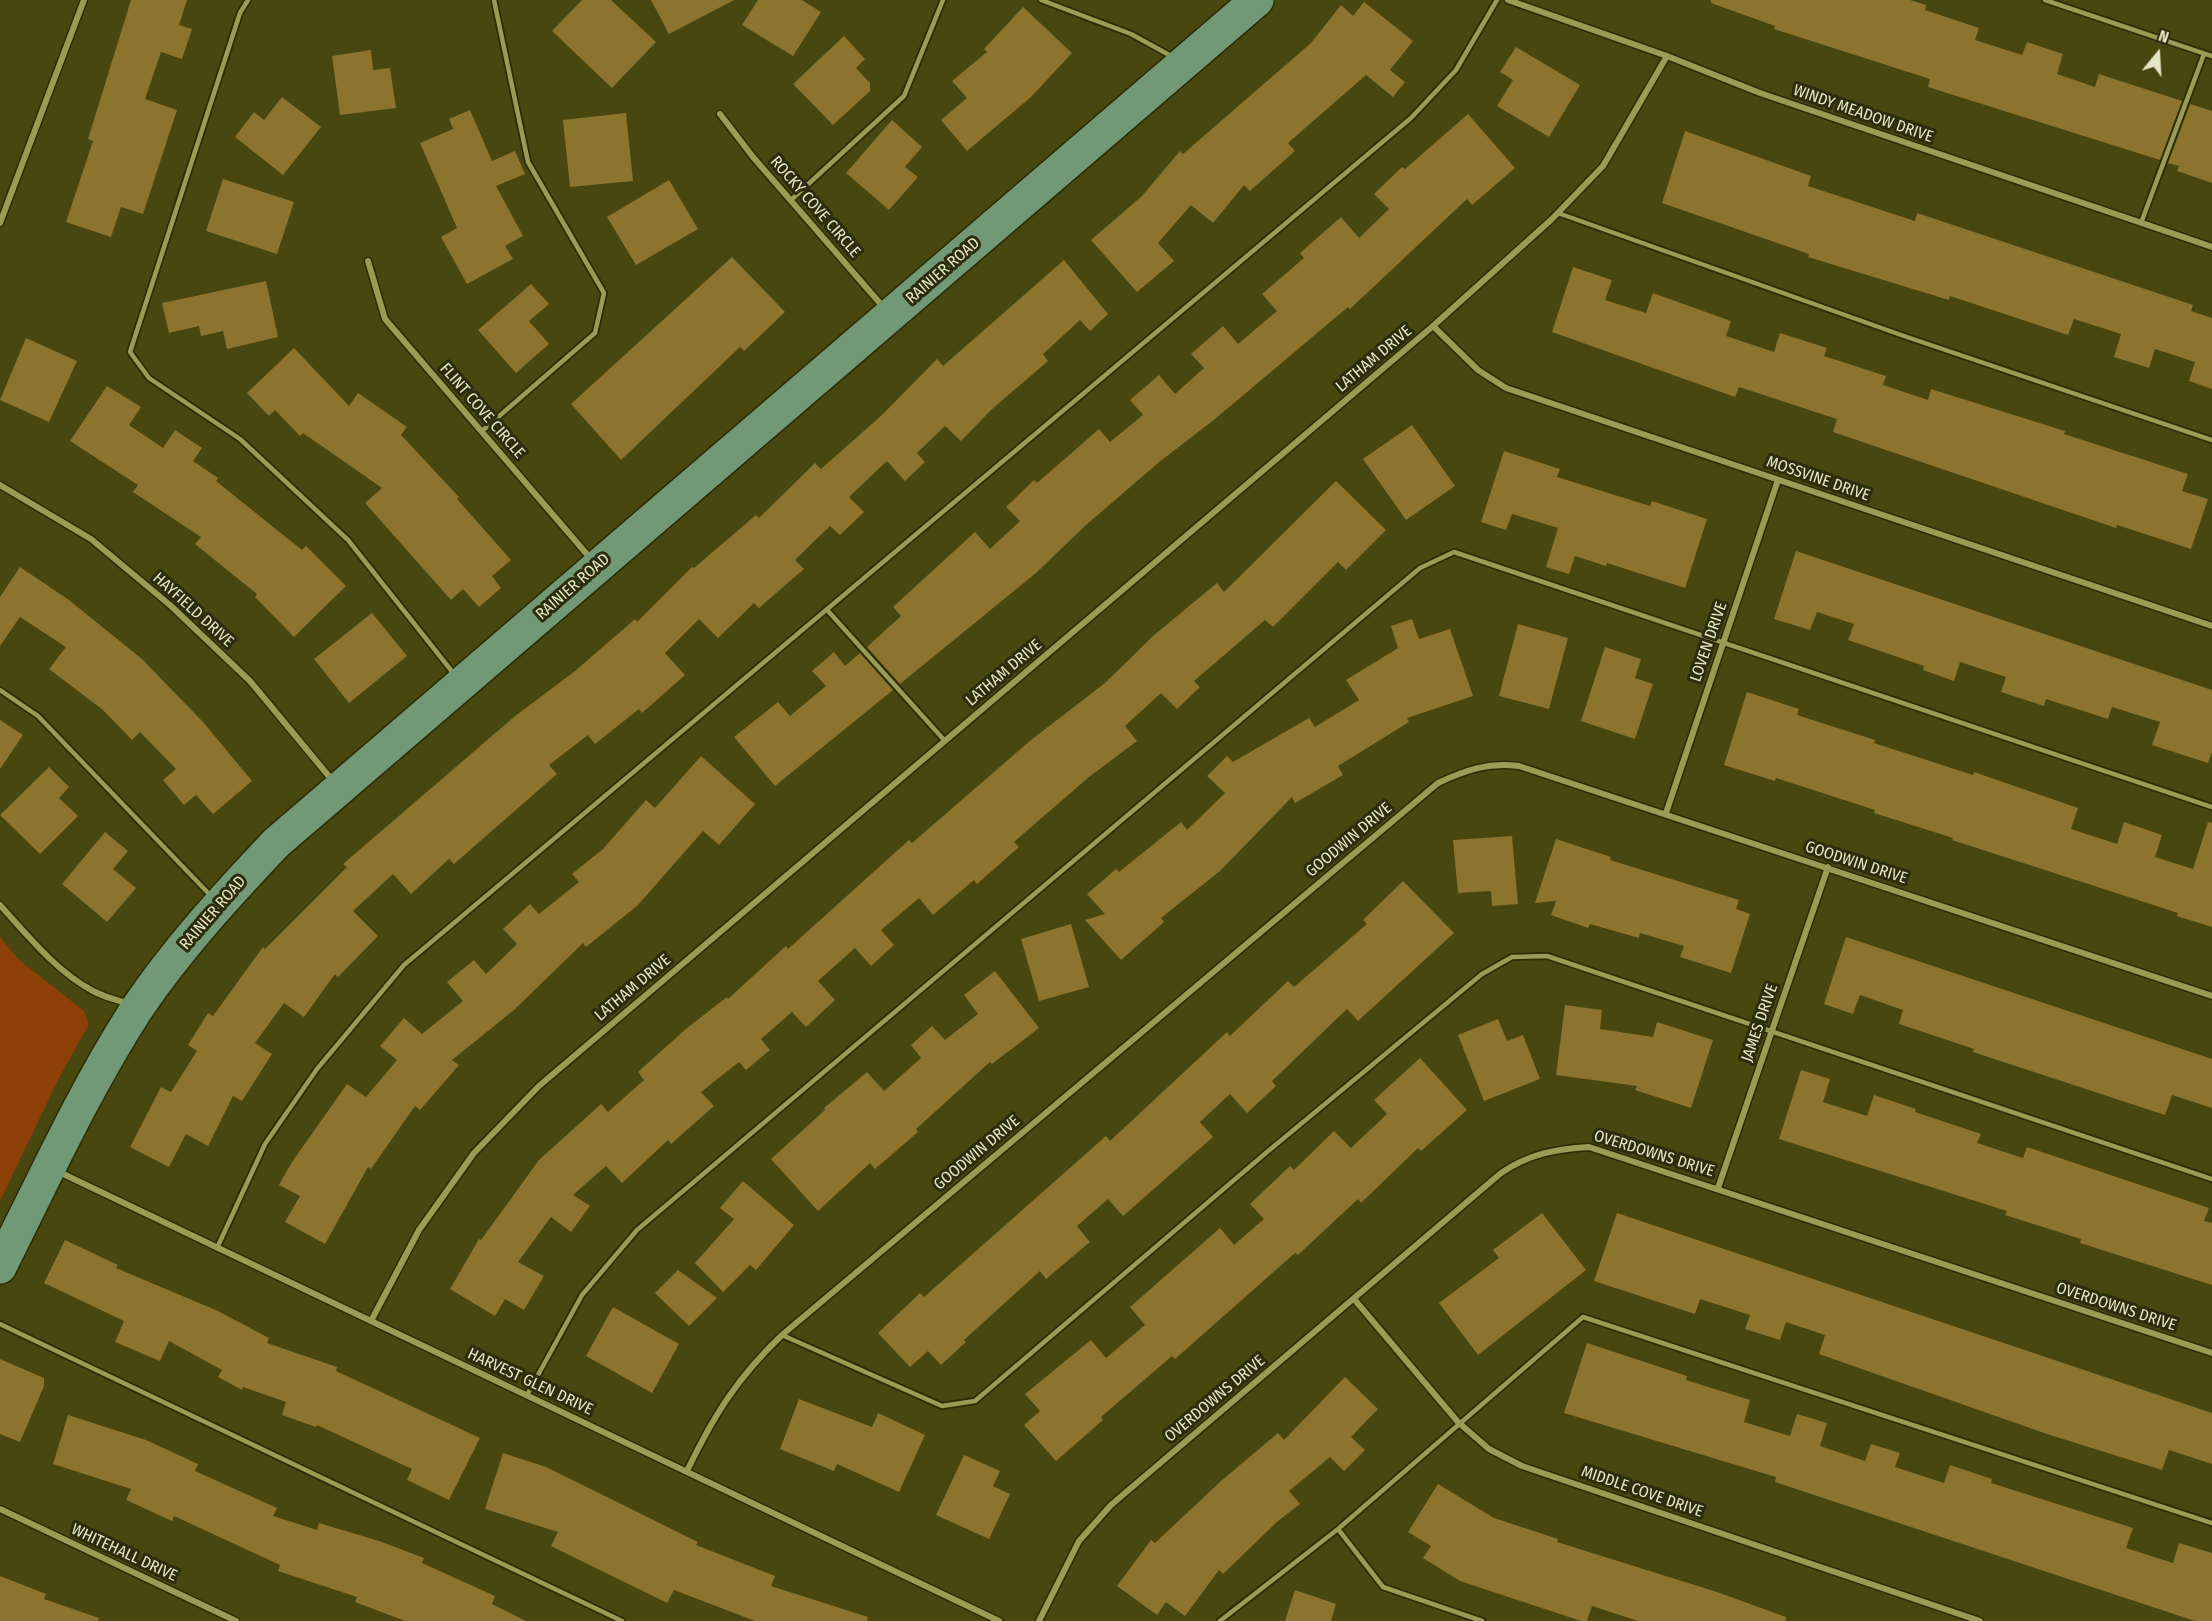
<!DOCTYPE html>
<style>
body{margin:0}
#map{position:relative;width:2212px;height:1621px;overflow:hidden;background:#47470f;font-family:"Fira Sans Condensed",sans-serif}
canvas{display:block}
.north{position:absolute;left:2128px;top:24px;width:60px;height:60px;-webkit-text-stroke:4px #2c2c0e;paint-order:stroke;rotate:18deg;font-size:16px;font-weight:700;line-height:24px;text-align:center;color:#e5e6c3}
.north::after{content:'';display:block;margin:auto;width:21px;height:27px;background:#e5e6c3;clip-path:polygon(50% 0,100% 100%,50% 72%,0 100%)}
</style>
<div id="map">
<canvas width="2212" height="1621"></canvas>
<div class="north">N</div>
</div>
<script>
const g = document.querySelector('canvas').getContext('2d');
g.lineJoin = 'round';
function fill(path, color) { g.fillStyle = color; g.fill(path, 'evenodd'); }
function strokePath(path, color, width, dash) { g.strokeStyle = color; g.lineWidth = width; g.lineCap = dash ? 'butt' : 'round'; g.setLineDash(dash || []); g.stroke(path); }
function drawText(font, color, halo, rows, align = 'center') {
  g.font = font + ' "Fira Sans Condensed",sans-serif'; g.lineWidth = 6; g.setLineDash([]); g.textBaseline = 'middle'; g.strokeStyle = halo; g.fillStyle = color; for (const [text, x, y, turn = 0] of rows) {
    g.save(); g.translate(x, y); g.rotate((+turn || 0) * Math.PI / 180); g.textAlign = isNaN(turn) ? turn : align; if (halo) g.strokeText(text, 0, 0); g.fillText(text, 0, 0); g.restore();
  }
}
const green = new Path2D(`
 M 0,937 L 18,959 L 84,1011 L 89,1024 L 59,1078 L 0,1201 Z`);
const building = new Path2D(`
 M 131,0 L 187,0 L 179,25 L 192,29 L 182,59 L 161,52 L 145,99 L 177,110 L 143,214 L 121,207 L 111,237 L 66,222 L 93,141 L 88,139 Z
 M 582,0 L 611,0 L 656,42 L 612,88 L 552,31 Z
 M 651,0 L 734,0 L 669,34 Z
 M 758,0 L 802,0 L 821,12 L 793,56 L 742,25 Z
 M 1711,0 L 1910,0 L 1926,5 L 1925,10 L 1979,28 L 1975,40 L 2022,55 L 2027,42 L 2063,54 L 2057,74 L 2095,87 L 2099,74 L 2182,101 L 2160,160 L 1928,87 L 1930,79 L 1774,29 L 1775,26 L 1711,3 Z
 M 1364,2 L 1413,41 L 1390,70 L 1405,82 L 1393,97 L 1366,75 L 1288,143 L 1295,151 L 1250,191 L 1244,185 L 1213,223 L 1191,205 L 1158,243 L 1174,261 L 1137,292 L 1091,240 L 1142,196 L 1180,151 L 1183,154 L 1311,43 L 1341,5 L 1353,16 Z
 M 1023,7 L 1072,53 L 1031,97 L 967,151 L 941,120 L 967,98 L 952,81 L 987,52 L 984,49 Z
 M 844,36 L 865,59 L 856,68 L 870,83 L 870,91 L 833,125 L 793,84 Z
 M 1516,47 L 1580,85 L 1549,137 L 1497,106 L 1513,80 L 1500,72 Z
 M 371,50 L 373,70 L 390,68 L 396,108 L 340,115 L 332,56 Z
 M 282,97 L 321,127 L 283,175 L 235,137 L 254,112 L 264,120 Z
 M 2190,104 L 2212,111 L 2212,183 L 2177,171 L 2179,166 L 2168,163 Z
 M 470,110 L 492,161 L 515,151 L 525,174 L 496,186 L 523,236 L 505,246 L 513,259 L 467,284 L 441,237 L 457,228 L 420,143 L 453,129 L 449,119 Z
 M 626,113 L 633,181 L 570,187 L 563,120 Z
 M 1468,114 L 1515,168 L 1472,205 L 1467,199 L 1350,309 L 1348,307 L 1215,419 L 1158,463 L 1085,526 L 1036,573 L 900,684 L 867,647 L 901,616 L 893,607 L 975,532 L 990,549 L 1020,521 L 1006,507 L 1034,480 L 1037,483 L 1099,429 L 1110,442 L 1143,415 L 1130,400 L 1159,375 L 1175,394 L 1204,368 L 1191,354 L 1223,326 L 1238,344 L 1277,311 L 1262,294 L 1304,258 L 1300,253 L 1341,217 L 1359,238 L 1389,209 L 1374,194 L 1402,167 L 1405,169 Z
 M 892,120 L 922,147 L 905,167 L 918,177 L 889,210 L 846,173 Z
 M 1685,131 L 1811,176 L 1808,186 L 1915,221 L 1917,213 L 2193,305 L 2191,311 L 2212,318 L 2212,389 L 2189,381 L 2195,362 L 2155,349 L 2149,368 L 2114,357 L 2121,334 L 2074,319 L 2068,335 L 1950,296 L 1949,300 L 1808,257 L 1809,254 L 1662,203 Z
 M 223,179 L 294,202 L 277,254 L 206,231 Z
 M 669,180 L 698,229 L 636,265 L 607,217 Z
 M 732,257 L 785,312 L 744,351 L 740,347 L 621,460 L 571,404 Z
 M 1064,260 L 1108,314 L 1090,331 L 1080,320 L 1043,354 L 1048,361 L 991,410 L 961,441 L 945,426 L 917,453 L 925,462 L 905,481 L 887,461 L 849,497 L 864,512 L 840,535 L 830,526 L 795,560 L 804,569 L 759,608 L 754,603 L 718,638 L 699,619 L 665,653 L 685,675 L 642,713 L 639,709 L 595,744 L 588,735 L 549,765 L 557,774 L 454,864 L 449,859 L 411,894 L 393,874 L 353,911 L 378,936 L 338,977 L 335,974 L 304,1017 L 284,1003 L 255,1043 L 272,1054 L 242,1101 L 233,1096 L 208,1146 L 186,1134 L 169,1167 L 130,1147 L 161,1087 L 171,1092 L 197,1051 L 188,1045 L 208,1013 L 213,1016 L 263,947 L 265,949 L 347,867 L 343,864 L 514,717 L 575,671 L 635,619 L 637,622 L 692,567 L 694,568 L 756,515 L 759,518 L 815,463 L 821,469 L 882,415 L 937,359 L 943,366 Z
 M 1573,267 L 1612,280 L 1605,300 L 1646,313 L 1653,293 L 1731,321 L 1726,336 L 1774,352 L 1780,333 L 1827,348 L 1824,356 L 1886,376 L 1883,385 L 1928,400 L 1931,389 L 2065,431 L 2064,434 L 2188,474 L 2182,491 L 2208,499 L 2191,549 L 2117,525 L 2116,528 L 1833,432 L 1837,419 L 1739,387 L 1735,397 L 1552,332 Z
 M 266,281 L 278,337 L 227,349 L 223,331 L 201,336 L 199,326 L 169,333 L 162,303 Z
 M 531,284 L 549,304 L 529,321 L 549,344 L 516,373 L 478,330 Z
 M 26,338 L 77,361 L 49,422 L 0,400 Z
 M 294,348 L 349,406 L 358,393 L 407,427 L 401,435 L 459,497 L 457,499 L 511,560 L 492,576 L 501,588 L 479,607 L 463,589 L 451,600 L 365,503 L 382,488 L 303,433 L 300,436 L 275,410 L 269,416 L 247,393 Z
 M 107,386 L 141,407 L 129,425 L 163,448 L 175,430 L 202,448 L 193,461 L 218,478 L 216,481 L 302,550 L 306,546 L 346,586 L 294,637 L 255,597 L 257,594 L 195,544 L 201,537 L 133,492 L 138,485 L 70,441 Z
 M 1412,425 L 1455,486 L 1406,520 L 1363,459 Z
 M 1504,451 L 1560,469 L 1557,477 L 1650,506 L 1652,501 L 1707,519 L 1685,588 L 1607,563 L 1606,566 L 1575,556 L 1569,574 L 1546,567 L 1558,528 L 1512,514 L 1506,530 L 1481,522 Z
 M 1336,481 L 1386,530 L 1346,570 L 1338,562 L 1273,627 L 1265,620 L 1194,681 L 1200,687 L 1177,709 L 1161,693 L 1125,726 L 1137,741 L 1089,777 L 1014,842 L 1019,847 L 977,884 L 974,880 L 933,915 L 919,898 L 881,930 L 894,945 L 871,966 L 855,948 L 818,981 L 835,1000 L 806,1027 L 792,1012 L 761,1039 L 770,1050 L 746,1070 L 739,1062 L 701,1092 L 714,1106 L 671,1144 L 668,1140 L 622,1183 L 606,1166 L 573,1195 L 590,1206 L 571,1232 L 551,1217 L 518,1262 L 544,1276 L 524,1310 L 505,1299 L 495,1316 L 450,1289 L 479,1239 L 481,1240 L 539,1160 L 601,1104 L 608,1112 L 644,1080 L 638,1072 L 687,1028 L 727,997 L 728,999 L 786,946 L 788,949 L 909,840 L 912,843 L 1031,740 L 1105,683 L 1153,636 L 1217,583 L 1224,592 Z
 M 1796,551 L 2212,690 L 2212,752 L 2208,763 L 2152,745 L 2160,722 L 2112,707 L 2108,719 L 2046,699 L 2044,706 L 2001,692 L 2006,677 L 1960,662 L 1954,681 L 1923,670 L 1924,666 L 1848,640 L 1854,624 L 1817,612 L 1810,630 L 1774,619 Z
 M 20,567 L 69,600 L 142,659 L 203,722 L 252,781 L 213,814 L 196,795 L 184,805 L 163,780 L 176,769 L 140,732 L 132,740 L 103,710 L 49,669 L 66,647 L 20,617 L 0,646 L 0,597 Z
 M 372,613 L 407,656 L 349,703 L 314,659 Z
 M 1412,619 L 1419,639 L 1450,629 L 1473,696 L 1407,718 L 1409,722 L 1338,766 L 1343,775 L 1295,803 L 1292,797 L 1220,871 L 1161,918 L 1164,922 L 1121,960 L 1085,920 L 1105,914 L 1087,894 L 1116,869 L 1119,872 L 1181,822 L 1187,830 L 1225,793 L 1207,776 L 1227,756 L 1233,762 L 1309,718 L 1315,727 L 1359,700 L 1346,680 L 1398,648 L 1391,626 Z
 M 1518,624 L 1568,638 L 1549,709 L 1499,696 Z
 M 1605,647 L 1641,659 L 1635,678 L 1653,684 L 1635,739 L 1581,721 Z
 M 834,652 L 845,666 L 860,653 L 893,690 L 775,786 L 734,737 L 778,702 L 790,716 L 826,686 L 812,671 Z
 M 1747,692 L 1799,709 L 1797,715 L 1875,740 L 1874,743 L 1973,775 L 1974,772 L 2078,808 L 2071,829 L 2117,844 L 2124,822 L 2162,835 L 2155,857 L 2193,869 L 2208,822 L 2212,823 L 2212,927 L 2177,916 L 2178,913 L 1952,840 L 1953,838 L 1874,813 L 1875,810 L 1776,778 L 1775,781 L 1724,765 Z
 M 0,720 L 23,735 L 0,769 Z
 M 701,756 L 755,804 L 719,845 L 703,831 L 638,905 L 586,947 L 583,943 L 514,1010 L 452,1060 L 459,1065 L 420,1110 L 415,1106 L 371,1169 L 368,1167 L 325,1244 L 285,1222 L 300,1196 L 279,1185 L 292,1162 L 347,1084 L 366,1097 L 397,1060 L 380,1046 L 404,1018 L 422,1034 L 463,1001 L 447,982 L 474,960 L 486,974 L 517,944 L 503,929 L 530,904 L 539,914 L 579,882 L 572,874 L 603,849 L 646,800 L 655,808 Z
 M 49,767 L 69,787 L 59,798 L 78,816 L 40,854 L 0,815 Z
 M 105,832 L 128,851 L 113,869 L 136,888 L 107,922 L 62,884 Z
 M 1512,836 L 1518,904 L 1492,906 L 1491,891 L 1458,893 L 1453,840 Z
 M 1556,839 L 1611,857 L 1610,860 L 1739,900 L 1736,909 L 1750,914 L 1731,973 L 1680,957 L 1684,946 L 1640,933 L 1639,938 L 1590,924 L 1588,928 L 1551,915 L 1556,901 L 1535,903 Z
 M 1403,881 L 1454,933 L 1358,1021 L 1347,1009 L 1272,1081 L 1276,1086 L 1247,1113 L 1230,1094 L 1200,1122 L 1213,1137 L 1123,1216 L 1108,1199 L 1077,1226 L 1090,1242 L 1046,1279 L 1040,1271 L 964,1340 L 966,1342 L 941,1365 L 928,1351 L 910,1367 L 878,1333 L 920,1293 L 924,1297 L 1106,1136 L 1110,1141 L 1227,1032 L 1230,1036 L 1288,981 L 1294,987 L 1367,924 L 1363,920 Z
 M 1071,924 L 1089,987 L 1039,1001 L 1021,939 Z
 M 1846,937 L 2212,1059 L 2212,1108 L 2172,1095 L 2165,1115 L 1973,1052 L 1974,1049 L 1899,1024 L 1903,1010 L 1860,995 L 1853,1014 L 1824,1004 Z
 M 995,971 L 1039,1028 L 992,1064 L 990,1062 L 916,1129 L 918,1132 L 875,1169 L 870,1163 L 818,1211 L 771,1159 L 825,1110 L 824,1108 L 867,1072 L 884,1091 L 921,1058 L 911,1045 L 932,1026 L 945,1040 L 978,1014 L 964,995 Z
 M 1565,1005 L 1602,1010 L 1600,1029 L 1653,1037 L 1657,1022 L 1713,1040 L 1691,1108 L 1635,1090 L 1637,1086 L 1556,1075 Z
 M 1498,1019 L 1507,1041 L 1523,1035 L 1540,1079 L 1484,1101 L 1458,1035 Z
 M 1420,1058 L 1467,1110 L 1421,1151 L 1418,1148 L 1361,1203 L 1358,1199 L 1298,1255 L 1295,1253 L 1175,1359 L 1172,1356 L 1101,1417 L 1103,1420 L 1056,1461 L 1024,1425 L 1040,1411 L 1025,1394 L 1091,1340 L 1106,1358 L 1145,1325 L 1130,1307 L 1220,1228 L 1234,1245 L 1264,1219 L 1250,1204 L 1290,1166 L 1294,1170 L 1334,1131 L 1351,1148 L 1387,1114 L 1374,1100 Z
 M 1801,1070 L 1830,1079 L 1823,1102 L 1867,1116 L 1874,1095 L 1916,1109 L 1915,1112 L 1981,1134 L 1977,1143 L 2023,1158 L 2027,1147 L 2209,1208 L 2204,1221 L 2212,1223 L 2212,1285 L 2080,1243 L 2081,1239 L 2005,1215 L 2007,1211 L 1779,1139 Z
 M 743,1181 L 794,1225 L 756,1270 L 750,1265 L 723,1292 L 695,1263 L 734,1219 L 720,1208 Z
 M 1542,1213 L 1586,1270 L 1478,1355 L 1439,1303 L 1499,1258 L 1493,1250 Z
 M 1617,1213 L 2212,1413 L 2212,1464 L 2169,1450 L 2162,1470 L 2047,1434 L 1819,1354 L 1825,1335 L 1786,1322 L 1780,1340 L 1745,1329 L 1750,1315 L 1700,1299 L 1695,1314 L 1594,1281 Z
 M 65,1240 L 118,1265 L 116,1268 L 218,1311 L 269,1338 L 267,1343 L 337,1367 L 336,1371 L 480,1438 L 449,1500 L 407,1480 L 412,1469 L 317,1425 L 316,1427 L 282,1415 L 286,1402 L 243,1387 L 242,1390 L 218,1377 L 222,1370 L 169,1341 L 160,1361 L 115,1342 L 124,1321 L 44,1283 Z
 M 678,1270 L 717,1298 L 689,1326 L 655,1293 Z
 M 613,1307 L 679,1344 L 652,1393 L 586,1356 Z
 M 1587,1343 L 1687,1376 L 1686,1380 L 1750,1400 L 1744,1422 L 1790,1436 L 1797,1414 L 1827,1423 L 1820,1446 L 1865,1461 L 1871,1444 L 1900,1453 L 1895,1467 L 1944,1483 L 1950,1465 L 1992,1479 L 1991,1483 L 2133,1528 L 2126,1548 L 2173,1563 L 2179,1543 L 2212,1553 L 2212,1621 L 2195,1621 L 1775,1482 L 1776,1477 L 1564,1413 Z
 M 0,1359 L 44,1378 L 44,1386 L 20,1442 L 0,1434 Z
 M 1345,1377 L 1378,1409 L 1351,1437 L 1365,1450 L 1344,1471 L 1330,1457 L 1289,1491 L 1300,1504 L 1278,1521 L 1223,1574 L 1219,1570 L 1185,1616 L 1166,1602 L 1157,1615 L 1117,1586 L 1151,1540 L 1155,1543 L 1221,1481 L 1278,1433 L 1284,1440 Z
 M 799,1399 L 872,1427 L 878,1413 L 925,1435 L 899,1492 L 837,1464 L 834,1471 L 780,1449 Z
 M 68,1415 L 146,1440 L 198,1464 L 195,1471 L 277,1508 L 273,1516 L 317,1530 L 319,1523 L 379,1541 L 424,1558 L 422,1563 L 495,1596 L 492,1604 L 526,1621 L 405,1621 L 355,1602 L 357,1597 L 278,1571 L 280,1565 L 174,1516 L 172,1521 L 126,1500 L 131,1489 L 53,1464 Z
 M 503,1453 L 546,1467 L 698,1542 L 696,1545 L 775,1576 L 771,1586 L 868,1617 L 867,1621 L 755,1621 L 674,1590 L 667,1603 L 551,1546 L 558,1532 L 485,1509 Z
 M 964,1455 L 1000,1471 L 993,1486 L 1010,1494 L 989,1539 L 936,1515 Z
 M 1438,1484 L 1494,1518 L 1558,1539 L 1557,1542 L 1717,1592 L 1786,1617 L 1786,1621 L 1638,1621 L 1592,1606 L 1587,1621 L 1581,1621 L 1460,1581 L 1423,1558 L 1431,1546 L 1408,1532 Z
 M 0,1576 L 46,1594 L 44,1599 L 99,1618 L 98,1621 L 0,1621 Z
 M 1295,1590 L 1336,1604 L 1331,1621 L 1285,1621 Z`);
const lane = new Path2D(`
 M 248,0 L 240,13 L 130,352 L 149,378 L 240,439 L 348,540 L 454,674
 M 1041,0 L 1131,34 L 1173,57
 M 2045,0 L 2212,56
 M 791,200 L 904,96 L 943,0
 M 1558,213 L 1904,336 L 2212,440
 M 2141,223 L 2204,54
 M 482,431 L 595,333 L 604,293 L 528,162 L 494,0
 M 828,611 L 945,741
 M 0,690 L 38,716 L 212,897
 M 217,1248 L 265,1144 L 317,1069 L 404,965 L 1411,118 L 1456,70 L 1497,0
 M 0,1324 L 622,1621
 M 782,1335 L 942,1406 L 975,1401 L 1267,1152 L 1482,974 L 1512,957 L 1547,956 L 2212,1179
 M 527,1395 L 582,1295 L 637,1230 L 1420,568 L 1454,552 L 2212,807
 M 1338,1529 L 1383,1587 L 1482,1621
 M 1220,1621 L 1338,1529 L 1583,1317 L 2212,1523`);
const street = new Path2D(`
 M 1508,0 L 1667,56 L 1760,93 L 2212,247
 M 720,114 L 753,157 L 885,309
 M 0,223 L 84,0
 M 368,261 L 385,319 L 591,559
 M 1433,326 L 1478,370 L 1506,388 L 2212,626
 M 0,485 L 91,539 L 171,606 L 250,681 L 332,780
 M 1666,813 L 1778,480
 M 0,905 C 28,936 57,972 93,991 C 104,997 117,1000 129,1004
 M 57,1171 L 999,1621
 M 1718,1188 L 1828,867
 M 1354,1299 L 1458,1422 L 1489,1449 L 1522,1466 L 1980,1621
 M 371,1321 L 419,1230 L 474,1153 L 539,1086 L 1433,326 L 1552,219 L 1603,166 L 1667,56
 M 687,1471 C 714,1415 737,1378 782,1335 L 1438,783 C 1466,770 1488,762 1519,766 L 2212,996
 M 0,1509 L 236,1621
 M 1039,1621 L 1079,1541 L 1111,1505 L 1501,1173 C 1529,1154 1555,1149 1589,1147 L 2212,1353`);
const secondary = new Path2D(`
 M 0,1267 C 43,1181 84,1091 136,1010 C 177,949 226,896 276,843 L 1257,0`);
const streetNames = [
 ["WINDY MEADOW DRIVE",1863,114,19],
 ["ROCKY COVE CIRCLE",815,207,49],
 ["RAINIER ROAD",943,271,-41],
 ["LATHAM DRIVE",1374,359,-40],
 ["FLINT COVE CIRCLE",482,411,49],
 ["MOSSVINE DRIVE",1818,479,19],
 ["RAINIER ROAD",573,587,-41],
 ["HAYFIELD DRIVE",193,610,42],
 ["LOVEN DRIVE",1709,642,-71],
 ["LATHAM DRIVE",1004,673,-40],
 ["GOODWIN DRIVE",1349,840,-40],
 ["GOODWIN DRIVE",1856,863,18],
 ["RAINIER ROAD",213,913,-49],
 ["LATHAM DRIVE",633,988,-40],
 ["JAMES DRIVE",1760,1023,-71],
 ["GOODWIN DRIVE",977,1153,-40],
 ["OVERDOWNS DRIVE",1654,1154,17],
 ["OVERDOWNS DRIVE",2116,1307,18],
 ["HARVEST GLEN DRIVE",530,1382,25],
 ["OVERDOWNS DRIVE",1215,1399,-40],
 ["MIDDLE COVE DRIVE",1642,1492,19],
 ["WHITEHALL DRIVE",124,1553,25]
];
fill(green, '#8d4008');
fill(building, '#8c732e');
strokePath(lane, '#2c2c06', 8);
strokePath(street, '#2c2c06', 9);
strokePath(secondary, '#2c2c06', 36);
strokePath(lane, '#9a9b55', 4.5);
strokePath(street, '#9a9b55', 6);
strokePath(secondary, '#719975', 33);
drawText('16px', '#e5e6c3', '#2c2c0e', streetNames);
</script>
